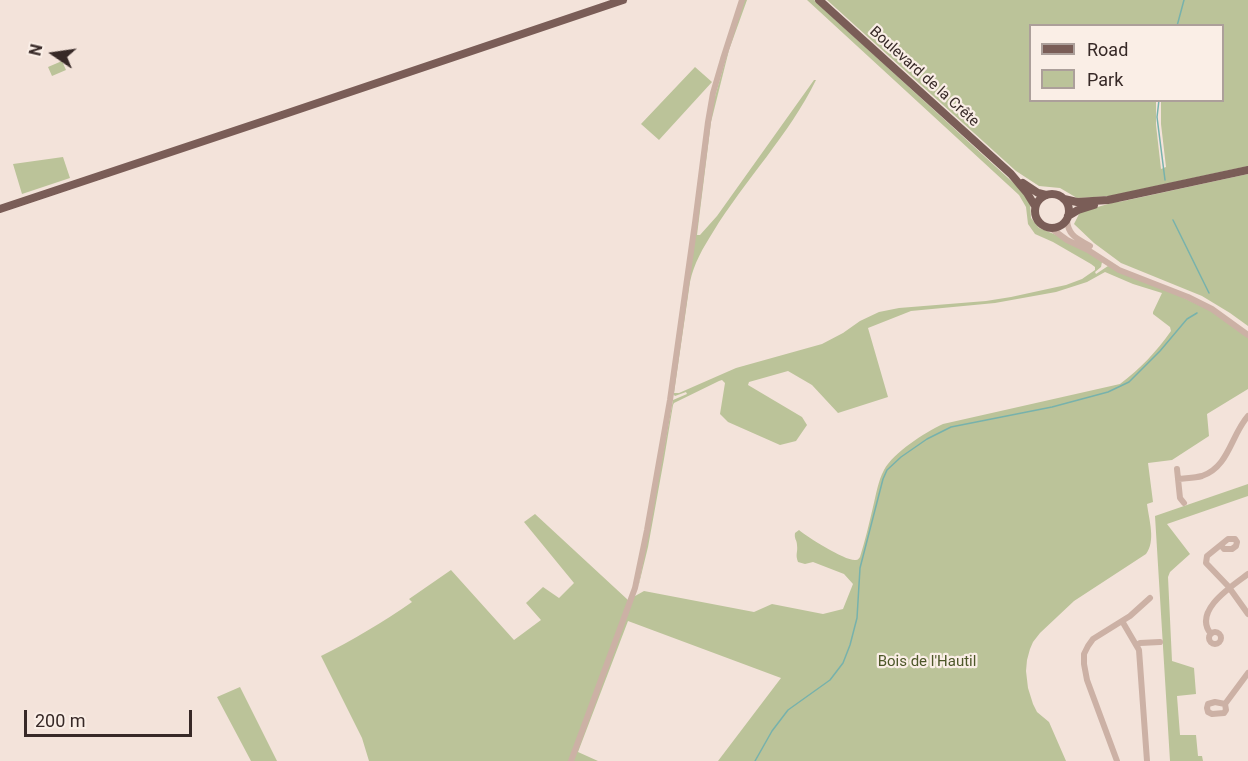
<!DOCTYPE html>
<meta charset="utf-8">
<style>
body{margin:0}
#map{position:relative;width:1248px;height:761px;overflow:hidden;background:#f3e3da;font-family:Roboto,sans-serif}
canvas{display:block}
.legend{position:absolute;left:1029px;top:24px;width:195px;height:78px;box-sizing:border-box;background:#faeee6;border:2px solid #ac9f9a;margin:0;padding:8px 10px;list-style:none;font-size:18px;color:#372927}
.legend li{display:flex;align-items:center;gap:12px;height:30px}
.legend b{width:30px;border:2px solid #ac9f9a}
.north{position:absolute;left:24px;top:24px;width:60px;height:60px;-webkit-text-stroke:4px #faeee6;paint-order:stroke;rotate:283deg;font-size:16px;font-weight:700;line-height:24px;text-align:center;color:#372927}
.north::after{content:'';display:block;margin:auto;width:21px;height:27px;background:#372927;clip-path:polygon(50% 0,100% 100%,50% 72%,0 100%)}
.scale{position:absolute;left:24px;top:710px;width:168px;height:27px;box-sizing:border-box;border:3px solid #372927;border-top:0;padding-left:8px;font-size:18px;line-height:21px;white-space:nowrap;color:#372927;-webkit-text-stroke:4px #faeee6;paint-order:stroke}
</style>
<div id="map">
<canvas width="1248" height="761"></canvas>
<ul class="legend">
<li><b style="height:8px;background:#7a5d57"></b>Road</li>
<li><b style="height:16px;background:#bbc399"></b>Park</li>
</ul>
<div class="north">N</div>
<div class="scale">200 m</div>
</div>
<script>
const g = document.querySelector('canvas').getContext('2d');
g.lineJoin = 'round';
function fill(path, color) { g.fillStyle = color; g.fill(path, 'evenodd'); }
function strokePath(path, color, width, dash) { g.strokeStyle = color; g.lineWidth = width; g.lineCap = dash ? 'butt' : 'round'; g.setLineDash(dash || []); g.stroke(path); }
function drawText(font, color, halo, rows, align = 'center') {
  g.font = font + ' Roboto,sans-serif'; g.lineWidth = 4.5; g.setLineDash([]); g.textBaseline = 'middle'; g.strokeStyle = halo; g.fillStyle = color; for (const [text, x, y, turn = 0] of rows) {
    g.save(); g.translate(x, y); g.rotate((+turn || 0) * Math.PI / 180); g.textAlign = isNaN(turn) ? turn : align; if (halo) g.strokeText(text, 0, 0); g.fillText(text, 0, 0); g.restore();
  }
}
const green = new Path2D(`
 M 744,0 L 747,0 L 729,50 L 711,122 L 697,235 L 700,235 L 717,216 L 814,80 L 816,80 C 789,135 745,180 713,232 C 703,248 694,263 690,282 L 674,393 L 679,393 L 736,368 L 822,344 L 843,333 L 860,321 L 879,312 L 899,308 L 986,301 L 1011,297 L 1066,285 L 1082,279 L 1095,270 L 1095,267 L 1091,264 L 1053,242 L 1035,234 L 1028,224 L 1026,207 L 1019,195 L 807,0 L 814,0 L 1019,188 L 1030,203 L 1031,218 L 1039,228 L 1054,234 L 1082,248 L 1102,262 L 1101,267 L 1095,272 L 1096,274 L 1108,266 L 1176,294 L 1211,311 L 1248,337 L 1248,389 L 1207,414 L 1209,436 L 1172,460 L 1148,463 L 1153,502 L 1147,504 C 1149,520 1156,541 1146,554 L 1074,601 L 1040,633 L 1033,642 L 1030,649 L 1027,660 L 1026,671 L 1028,688 L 1033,704 L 1037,712 L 1049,722 L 1066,761 L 718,761 L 781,678 L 628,621 L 578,752 L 598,761 L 369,761 L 362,738 L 321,656 C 353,640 383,622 412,602 L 409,599 L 451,570 L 514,640 L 541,620 L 526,603 L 543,587 L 559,598 L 574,583 L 524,522 L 535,514 L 628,600 L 644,591 L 754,612 L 772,604 L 823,614 L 843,609 L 853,584 L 844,574 L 813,562 L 805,564 L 798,562 C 795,554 798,553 797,545 C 797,540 794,539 795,533 L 799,530 C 807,537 847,562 856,560 C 858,560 859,558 860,557 C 865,541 869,524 873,507 C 876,495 878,481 884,470 C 894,452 924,433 943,424 L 1120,384 C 1141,368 1156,352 1171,331 L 1170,327 L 1153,314 L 1153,312 L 1162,293 L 1133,284 L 1105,272 L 1087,282 L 1056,292 L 995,303 L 911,311 L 868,328 L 888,397 L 838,413 L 812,385 L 788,371 L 749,382 L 748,385 L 802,417 L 807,425 L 796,441 L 780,445 L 728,422 L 720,414 L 725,383 L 722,380 L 719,381 L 674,403 L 673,405 L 664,459 L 648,547 L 638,588 L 673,400 L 687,394 L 686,392 L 675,396 L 673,394 L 712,107 L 726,58 Z
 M 827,0 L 1248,0 L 1248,166 L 1110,196 L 1077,198 L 1060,188 L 1039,186 L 1016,171 ZM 1030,26 L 1222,26 L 1222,100 L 1161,101 L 1161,124 L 1166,167 L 1161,169 L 1156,125 L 1156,100 L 1030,100 Z
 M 62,61 L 66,70 L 52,76 L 48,67 Z
 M 695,67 L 712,82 L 659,140 L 641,124 Z
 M 63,157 L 70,178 L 22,194 L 13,164 Z
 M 1248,174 L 1248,326 L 1230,313 L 1202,296 L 1121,263 L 1094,243 L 1074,224 L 1080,212 L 1115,202 L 1119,202 Z
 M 1248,484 L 1248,496 L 1167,524 L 1190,554 L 1170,572 L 1168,577 L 1172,661 L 1194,668 L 1196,694 L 1177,696 L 1180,735 L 1196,735 L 1198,756 L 1202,756 L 1203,761 L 1170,761 L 1155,516 Z
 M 240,687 L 277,761 L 251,761 L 217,697 Z`);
const stream = new Path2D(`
 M 1177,26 L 1184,0
 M 1159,100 L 1157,117 L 1165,180
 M 1173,220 L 1209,293
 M 755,761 L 772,731 L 788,710 L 830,680 L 843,663 L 850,645 L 857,618 L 860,568 L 883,479 L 887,470 L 901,457 L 927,439 L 951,427 L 1052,407 L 1108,392 L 1129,382 L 1160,351 L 1187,319 L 1197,313`);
const minor = new Path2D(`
 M 1067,220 C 1068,236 1078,239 1090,246
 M 1052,229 L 1067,240 L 1088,250 L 1119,270 L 1188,297 L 1212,309 L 1248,335
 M 1177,469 L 1180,498 L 1184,503
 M 1178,479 C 1186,478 1195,478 1202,476 C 1229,467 1231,435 1248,416
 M 1221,545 L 1224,549 L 1232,549 L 1236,546 L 1237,542 L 1235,539 L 1228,539 L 1207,556 L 1206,563 L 1228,586 L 1248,614
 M 1122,621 L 1139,650 L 1147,761
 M1209 638a6 6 0 1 1 12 0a6 6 0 1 1-12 0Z
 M 1211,634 C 1192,611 1232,586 1248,574
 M 1137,645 L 1140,643 L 1160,642
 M 1215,702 L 1225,704 L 1226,710 L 1224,713 L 1212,714 L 1208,712 L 1207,708 L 1208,704 Z
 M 1225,704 L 1248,673
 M 571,761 L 635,588 L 647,530 L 670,400 L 695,223 L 708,122 L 713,93 L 723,59 L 742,0
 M 1117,761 L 1087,680 L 1084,664 L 1084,654 L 1088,646 L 1093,639 L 1130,616 L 1150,598`);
const major = new Path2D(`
 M 819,0 L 1011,174 L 1027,193 L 1035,206
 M 1023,183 L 1038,193 L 1046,195
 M1035 211a17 17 0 1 1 34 0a17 17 0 1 1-34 0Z
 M 1064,199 L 1077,202 L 1108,200 L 1248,170
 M 0,209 L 282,115 L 623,0
 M 1068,216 L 1078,210 L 1094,205`);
const streetNames = [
 ["Boulevard de la Crête",924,77,42]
];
const parkNames = [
 ["Bois de l'Hautil",927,662]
];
fill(green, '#bbc399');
strokePath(stream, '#77b2ac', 1.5);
strokePath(minor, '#ccb1a5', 6);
strokePath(major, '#7a5d57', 8);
drawText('15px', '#372927', '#faeee6', streetNames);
drawText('15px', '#4d5729', '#faeee6', parkNames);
</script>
